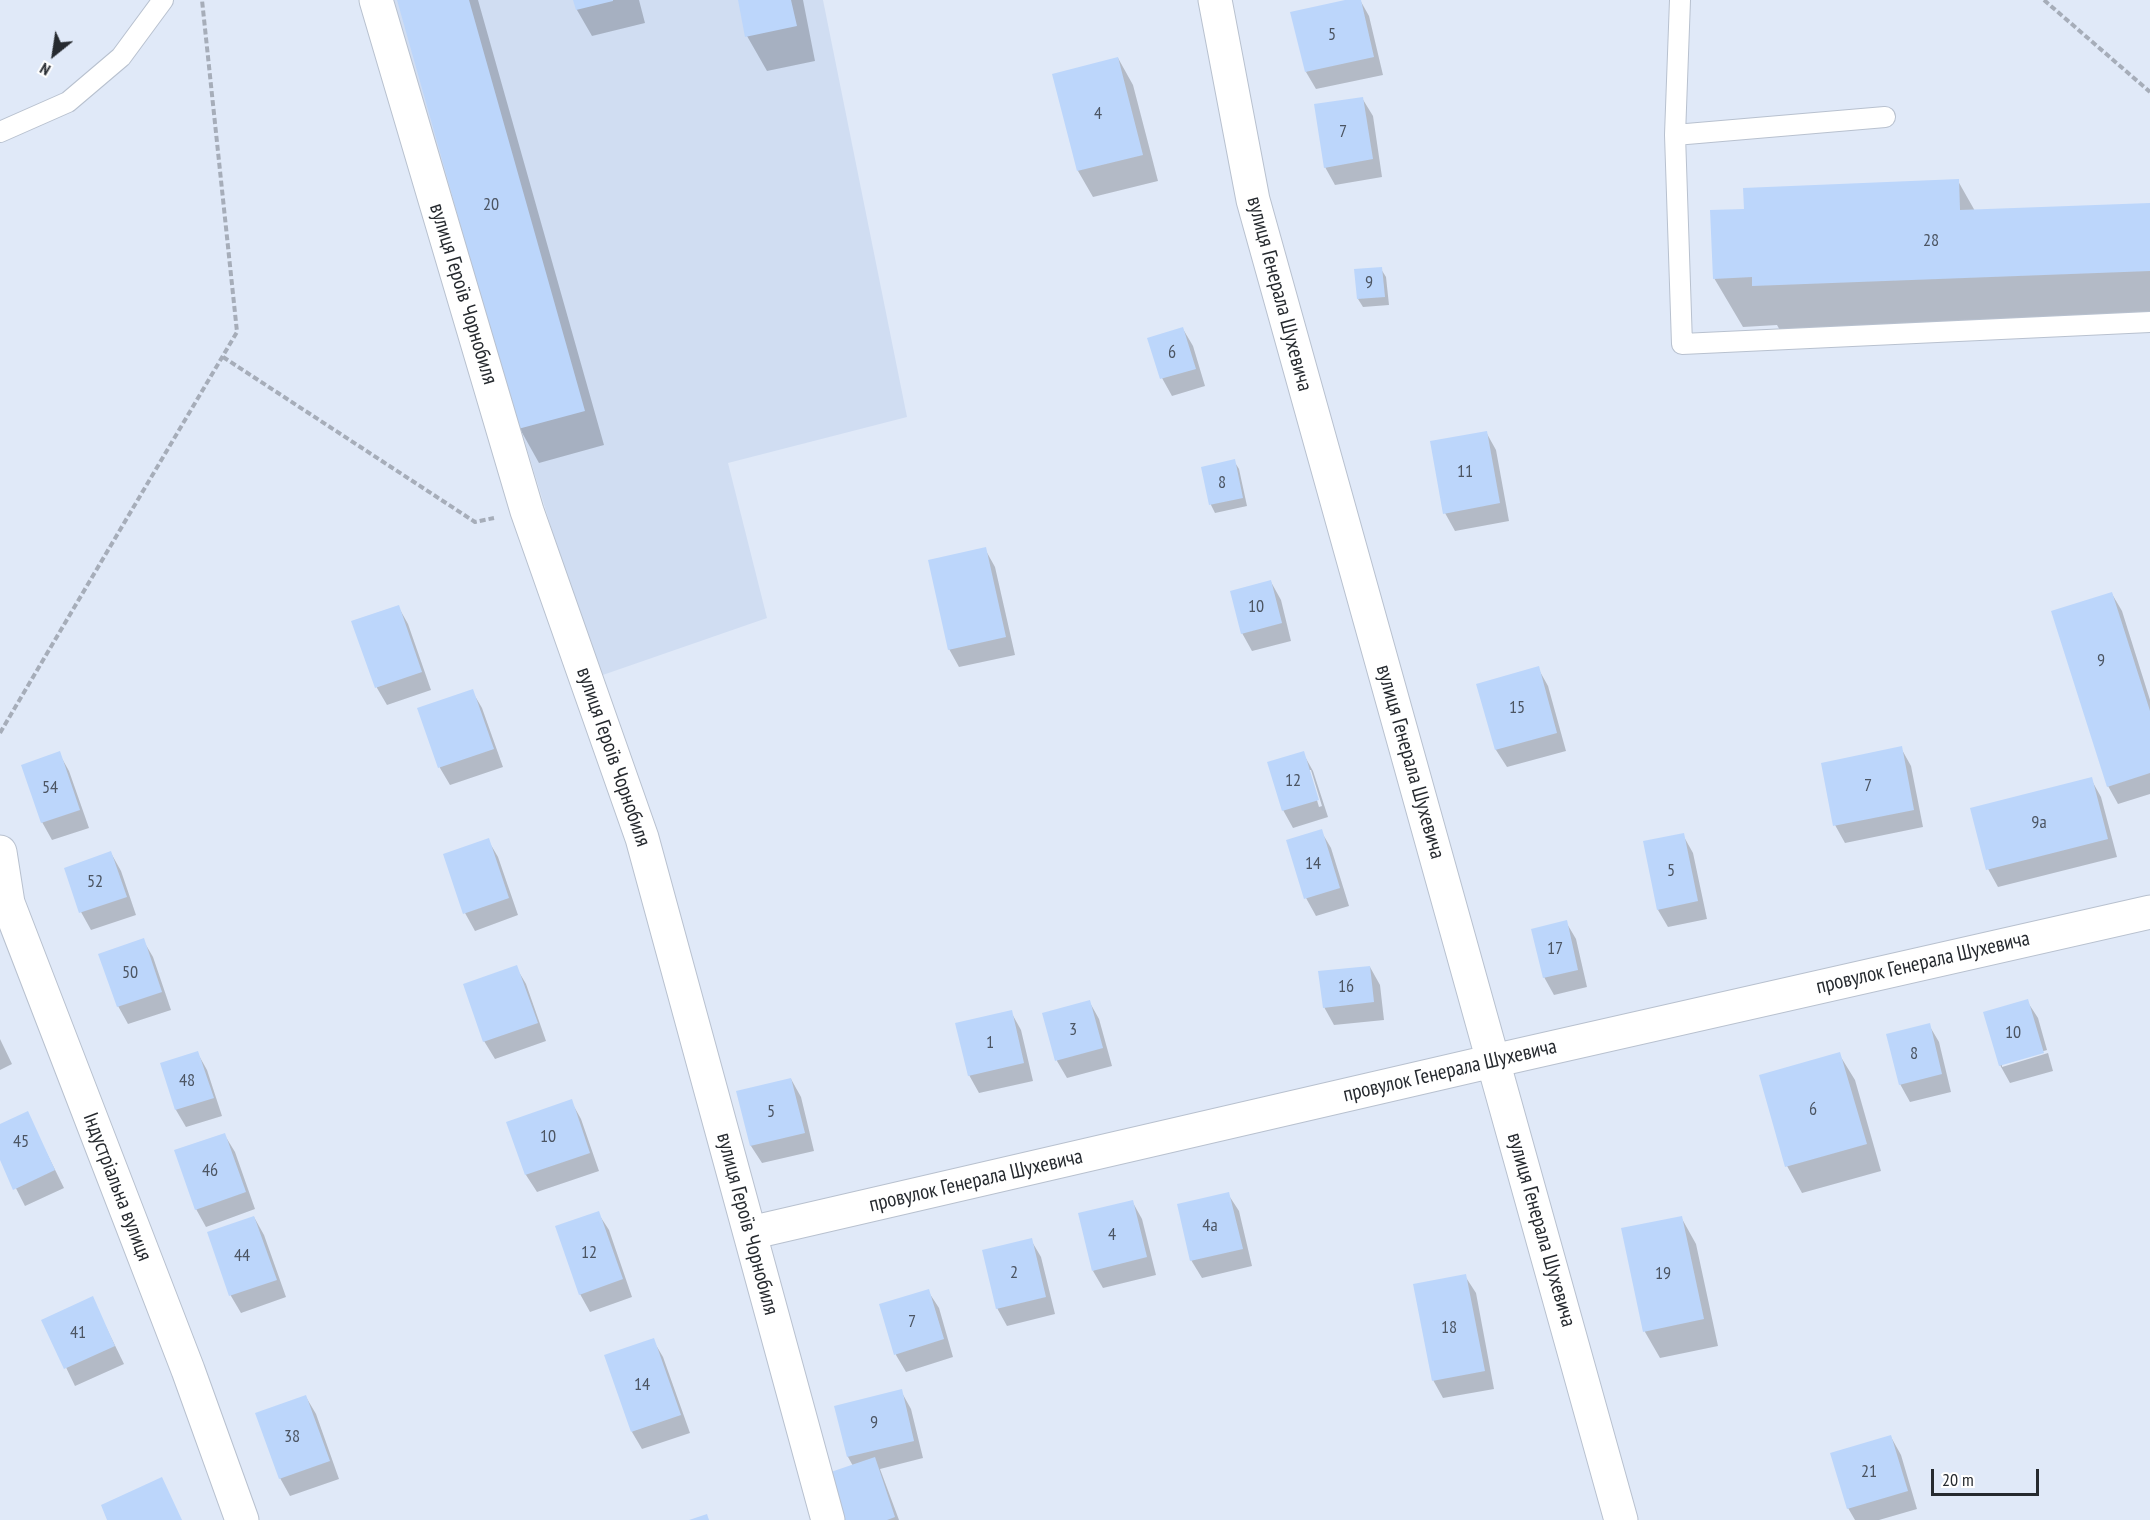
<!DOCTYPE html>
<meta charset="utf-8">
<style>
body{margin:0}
#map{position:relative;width:2150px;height:1520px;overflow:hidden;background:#e0e9f8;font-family:"PT Sans Narrow",sans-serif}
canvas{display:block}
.north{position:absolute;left:24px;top:24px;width:60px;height:60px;-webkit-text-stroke:4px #fff;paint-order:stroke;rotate:210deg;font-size:16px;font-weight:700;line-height:24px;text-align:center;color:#262a2f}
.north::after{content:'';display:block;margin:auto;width:21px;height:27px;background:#262a2f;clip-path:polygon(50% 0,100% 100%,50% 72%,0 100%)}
.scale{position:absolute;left:1931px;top:1469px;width:108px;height:27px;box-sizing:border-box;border:3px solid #262a2f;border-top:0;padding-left:8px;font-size:18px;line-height:21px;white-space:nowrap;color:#262a2f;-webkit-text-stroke:4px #fff;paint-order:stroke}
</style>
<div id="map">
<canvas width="2150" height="1520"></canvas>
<div class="north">N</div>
<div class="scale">20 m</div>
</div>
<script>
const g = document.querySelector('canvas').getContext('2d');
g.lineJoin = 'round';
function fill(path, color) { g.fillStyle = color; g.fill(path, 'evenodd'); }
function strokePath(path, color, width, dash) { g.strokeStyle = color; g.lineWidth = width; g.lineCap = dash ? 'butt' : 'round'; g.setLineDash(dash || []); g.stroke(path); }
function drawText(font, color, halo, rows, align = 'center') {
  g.font = font + ' "PT Sans Narrow",sans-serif'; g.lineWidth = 4.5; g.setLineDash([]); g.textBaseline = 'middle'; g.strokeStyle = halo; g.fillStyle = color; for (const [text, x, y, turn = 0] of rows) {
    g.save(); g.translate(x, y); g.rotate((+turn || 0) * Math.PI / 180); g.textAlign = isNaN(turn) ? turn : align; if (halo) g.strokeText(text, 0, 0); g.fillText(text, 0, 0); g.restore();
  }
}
const built = new Path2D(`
 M 389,0 L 823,0 L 907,417 L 728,463 L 767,618 L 597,677 Z`);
const shadow = new Path2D(`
 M 398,0 L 478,0 L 604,445 L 539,463 L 520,429 Z
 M 575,0 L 639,0 L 645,23 L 592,36 L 577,10 Z
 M 739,0 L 803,0 L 815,61 L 767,71 L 747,36 Z
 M 1352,0 L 1360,0 L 1369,16 L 1383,75 L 1316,89 L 1306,72 Z
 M 1118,58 L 1133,85 L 1158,181 L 1093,197 L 1078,171 L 1054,75 Z
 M 1362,98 L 1373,116 L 1382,177 L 1335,185 L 1325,167 Z
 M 1958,181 L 1975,211 L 2150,205 L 2150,320 L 1782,334 L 1777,325 L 1743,327 L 1714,278 L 1746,210 Z
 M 1381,269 L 1386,277 L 1389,305 L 1363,307 L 1358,299 Z
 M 1183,329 L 1193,346 L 1205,386 L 1172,396 L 1162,378 Z
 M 1486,432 L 1496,450 L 1509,521 L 1455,531 L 1445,513 Z
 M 1234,461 L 1239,469 L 1247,506 L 1215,513 L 1211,505 L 1203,469 Z
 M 985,549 L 995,567 L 1015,655 L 959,667 L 949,649 Z
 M 1271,582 L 1281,600 L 1291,641 L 1252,651 L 1242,633 Z
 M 2112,594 L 2122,611 L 2150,700 L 2150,794 L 2118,804 L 2108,786 Z
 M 398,606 L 408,624 L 431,690 L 387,705 L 377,688 L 353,622 Z
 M 1538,668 L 1548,686 L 1566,751 L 1507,767 L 1496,750 L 1478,685 Z
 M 472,691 L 482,708 L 503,767 L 450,785 L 440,768 L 419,709 Z
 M 1901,748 L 1911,766 L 1923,827 L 1845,843 L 1835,825 Z
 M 59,753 L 69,771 L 89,828 L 52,840 L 42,822 Z
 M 1303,753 L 1313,771 L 1328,817 L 1293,828 L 1283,810 ZM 1308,770 L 1311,770 L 1322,806 L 1319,807 Z
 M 2091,779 L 2101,797 L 2117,857 L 1998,887 L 1988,869 Z
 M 1321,831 L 1331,848 L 1349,906 L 1316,916 L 1306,898 Z
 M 1683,835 L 1693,853 L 1707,919 L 1668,927 L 1658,910 Z
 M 488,840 L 498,857 L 518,915 L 475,931 L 465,913 Z
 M 111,853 L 121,871 L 136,915 L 91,930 L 81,912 Z
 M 1566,922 L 1576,939 L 1587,987 L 1554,995 L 1544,977 Z
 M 143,940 L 153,957 L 171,1010 L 128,1024 L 118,1006 Z
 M 516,967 L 526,984 L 546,1041 L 495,1059 L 484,1041 Z
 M 1370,967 L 1380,985 L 1384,1020 L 1334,1025 L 1324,1007 Z
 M 1089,1001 L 1099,1019 L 1112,1066 L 1067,1078 L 1057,1061 L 1044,1014 Z
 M 2027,1001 L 2038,1018 L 2047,1050 L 2002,1063 L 2002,1067 L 2048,1053 L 2053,1071 L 2010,1083 L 2000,1065 Z
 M 1011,1012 L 1021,1030 L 1033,1081 L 979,1093 L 969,1075 Z
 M 1929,1025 L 1939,1042 L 1951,1092 L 1910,1102 L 1900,1084 Z
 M 0,1039 L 12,1064 L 0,1070 Z
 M 197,1052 L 207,1070 L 222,1116 L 186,1127 L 176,1110 L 162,1064 Z
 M 1839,1054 L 1855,1080 L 1881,1171 L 1802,1193 L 1787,1166 Z
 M 791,1079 L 801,1097 L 814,1151 L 762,1163 L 751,1146 L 738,1092 Z
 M 571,1101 L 581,1119 L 599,1171 L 537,1192 L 526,1175 L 508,1123 Z
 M 27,1113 L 64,1188 L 25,1206 L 0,1157 L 0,1125 Z
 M 224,1134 L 235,1152 L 255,1209 L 206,1227 L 196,1209 Z
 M 1228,1194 L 1239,1211 L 1252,1266 L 1202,1278 L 1191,1260 Z
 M 1132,1201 L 1142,1219 L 1156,1275 L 1103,1288 L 1093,1271 Z
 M 598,1213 L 609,1230 L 632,1297 L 590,1312 L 580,1294 Z
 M 254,1217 L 264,1235 L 286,1297 L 241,1313 L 231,1296 L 209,1233 Z
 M 1681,1217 L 1696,1244 L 1718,1346 L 1660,1358 L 1645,1332 L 1623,1229 Z
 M 1031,1240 L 1041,1257 L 1055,1314 L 1007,1326 L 997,1308 Z
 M 1465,1276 L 1476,1293 L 1494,1389 L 1443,1398 L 1433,1380 Z
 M 928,1291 L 939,1308 L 953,1357 L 906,1372 L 896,1355 L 881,1305 Z
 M 92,1298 L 124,1364 L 75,1386 L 43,1320 Z
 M 653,1340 L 663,1357 L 690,1433 L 642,1449 L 632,1432 Z
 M 901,1391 L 911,1409 L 923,1458 L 880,1469 L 899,1520 L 842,1520 L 853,1466 L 848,1457 L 836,1407 Z
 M 306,1397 L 316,1414 L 339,1479 L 290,1496 L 280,1478 Z
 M 1891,1437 L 1901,1455 L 1917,1509 L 1879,1520 L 1855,1520 L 1848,1508 Z`);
const building = new Path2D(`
 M 397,0 L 469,0 L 585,411 L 518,429 Z
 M 573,0 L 613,0 L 613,1 L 576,10 Z
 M 738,0 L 791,0 L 797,26 L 745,37 Z
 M 1345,0 L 1361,0 L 1374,57 L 1305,72 L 1290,12 Z
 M 1118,57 L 1143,155 L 1077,171 L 1052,74 Z
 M 1363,97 L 1373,159 L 1324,168 L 1314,104 Z
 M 1959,179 L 1960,210 L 2150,203 L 2150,271 L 1752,286 L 1752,277 L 1713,279 L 1710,210 L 1744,209 L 1743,188 Z
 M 1382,267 L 1385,297 L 1357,299 L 1354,269 Z
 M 1183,327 L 1196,369 L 1160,379 L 1147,338 Z
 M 1487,431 L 1500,503 L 1443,514 L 1430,441 Z
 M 1235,459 L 1243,498 L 1209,505 L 1201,467 Z
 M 986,547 L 1006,637 L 948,650 L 928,560 Z
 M 1271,580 L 1282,623 L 1241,634 L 1230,591 Z
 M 2112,592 L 2150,711 L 2150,773 L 2107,787 L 2051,611 Z
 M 399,605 L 422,672 L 375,688 L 351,621 Z
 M 1539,666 L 1557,733 L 1495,750 L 1476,684 Z
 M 473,689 L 494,749 L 438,768 L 417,708 Z
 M 1902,746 L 1914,810 L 1833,826 L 1821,763 Z
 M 60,751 L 80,810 L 41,823 L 21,765 Z
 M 1304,751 L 1319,800 L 1282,811 L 1267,762 Z
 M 2092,777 L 2108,839 L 1986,870 L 1970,808 Z
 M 1322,829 L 1340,888 L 1304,899 L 1286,840 Z
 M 1684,833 L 1698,901 L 1657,910 L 1643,841 Z
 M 489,838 L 509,898 L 463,914 L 443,854 Z
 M 111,851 L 127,897 L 79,913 L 64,868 Z
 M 1567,920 L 1578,970 L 1543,978 L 1531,929 Z
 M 144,938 L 162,992 L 117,1007 L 98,954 Z
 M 517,965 L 538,1023 L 483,1042 L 463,984 Z
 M 1370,966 L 1374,1002 L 1323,1008 L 1318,971 Z
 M 2028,999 L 2044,1053 L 1999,1066 L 1983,1012 Z
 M 1090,1000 L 1103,1048 L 1055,1061 L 1042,1013 Z
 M 1012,1010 L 1024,1063 L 968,1076 L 955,1023 Z
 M 1930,1023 L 1942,1074 L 1899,1085 L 1886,1034 Z
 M 198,1051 L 214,1098 L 175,1110 L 160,1063 Z
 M 1840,1052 L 1867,1144 L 1785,1167 L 1759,1075 Z
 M 791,1078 L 805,1133 L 750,1146 L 736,1091 Z
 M 572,1099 L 590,1153 L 525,1175 L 506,1122 Z
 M 28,1111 L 55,1170 L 13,1190 L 0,1160 L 0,1124 Z
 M 225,1133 L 246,1192 L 195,1210 L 174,1150 Z
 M 1229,1192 L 1243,1249 L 1190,1261 L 1177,1204 Z
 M 1133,1200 L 1147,1257 L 1092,1271 L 1078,1213 Z
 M 599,1211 L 623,1279 L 579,1295 L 555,1226 Z
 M 254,1216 L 277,1280 L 229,1296 L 207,1232 Z
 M 1682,1216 L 1704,1319 L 1643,1332 L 1621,1228 Z
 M 1032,1238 L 1046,1297 L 996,1309 L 982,1250 Z
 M 1466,1274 L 1485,1371 L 1432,1381 L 1413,1284 Z
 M 929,1289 L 944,1339 L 894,1355 L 879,1304 Z
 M 93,1296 L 115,1346 L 64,1369 L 41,1320 Z
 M 654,1338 L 681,1415 L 631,1432 L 604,1355 Z
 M 902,1389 L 914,1441 L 847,1457 L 834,1406 Z
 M 306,1395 L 330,1461 L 279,1479 L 255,1413 Z
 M 1891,1435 L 1908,1491 L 1847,1509 L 1830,1453 Z
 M 875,1457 L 895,1517 L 887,1520 L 841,1520 L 825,1474 Z
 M 162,1477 L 182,1520 L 107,1520 L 101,1505 Z
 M 707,1514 L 709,1520 L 689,1520 Z`);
const path = new Path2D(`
 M 2044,0 L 2150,92
 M 223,357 L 475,522 L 494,518
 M 0,733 L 237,332 L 202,0`);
const service = new Path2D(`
 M 1680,0 L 1675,135 L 1682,344 L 2150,322
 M 0,132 L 68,102 L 121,57 L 163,0
 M 1675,135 L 1885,117`);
const minor = new Path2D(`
 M 376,0 L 527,511 L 642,838 L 828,1520
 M 1215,0 L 1253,200 L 1621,1520
 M 0,852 L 8,903 L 188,1370 L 242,1520
 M 750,1233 L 1493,1061 L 2150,912`);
const numberNames = [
 ["5",1332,35],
 ["4",1098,114],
 ["7",1343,132],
 ["20",491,205],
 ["28",1931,241],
 ["9",1369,283],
 ["6",1172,353],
 ["11",1465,472],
 ["8",1222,483],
 ["10",1256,607],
 ["9",2101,661],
 ["15",1517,708],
 ["12",1293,781],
 ["7",1868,786],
 ["54",50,788],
 ["9а",2039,823],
 ["14",1313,864],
 ["5",1671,871],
 ["52",95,882],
 ["17",1555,949],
 ["50",130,973],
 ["16",1346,987],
 ["3",1073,1030],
 ["10",2013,1033],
 ["1",990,1043],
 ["8",1914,1054],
 ["48",187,1081],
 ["6",1813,1110],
 ["5",771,1112],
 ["10",548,1137],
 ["45",21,1142],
 ["46",210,1171],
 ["4а",1210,1226],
 ["4",1112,1235],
 ["12",589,1253],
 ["44",242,1256],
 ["2",1014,1273],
 ["19",1663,1274],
 ["7",912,1322],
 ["18",1449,1328],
 ["41",78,1333],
 ["14",642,1385],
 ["9",874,1423],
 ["38",292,1437],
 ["21",1869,1472]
];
const streetNames = [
 ["вулиця Героїв Чорнобиля",463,294,73],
 ["вулиця Генерала Шухевича",1279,294,75],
 ["вулиця Героїв Чорнобиля",613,757,71],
 ["вулиця Генерала Шухевича",1410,762,74],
 ["провулок Генерала Шухевича",1923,963,-13],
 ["провулок Генерала Шухевича",1450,1071,-13],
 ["провулок Генерала Шухевича",976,1181,-13],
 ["Індустріальна вулиця",117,1187,69],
 ["вулиця Героїв Чорнобиля",747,1224,75],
 ["вулиця Генерала Шухевича",1541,1230,74]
];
fill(built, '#d0ddf2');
fill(shadow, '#0003');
fill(building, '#bcd6fb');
strokePath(service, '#b8c1cf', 22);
strokePath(minor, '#b8c1cf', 35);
strokePath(path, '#a6adb9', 4, [6, 3]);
strokePath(service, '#fff', 20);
strokePath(minor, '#fff', 33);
drawText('18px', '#4c5562', null, numberNames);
drawText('21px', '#262a2f', '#fff', streetNames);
</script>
